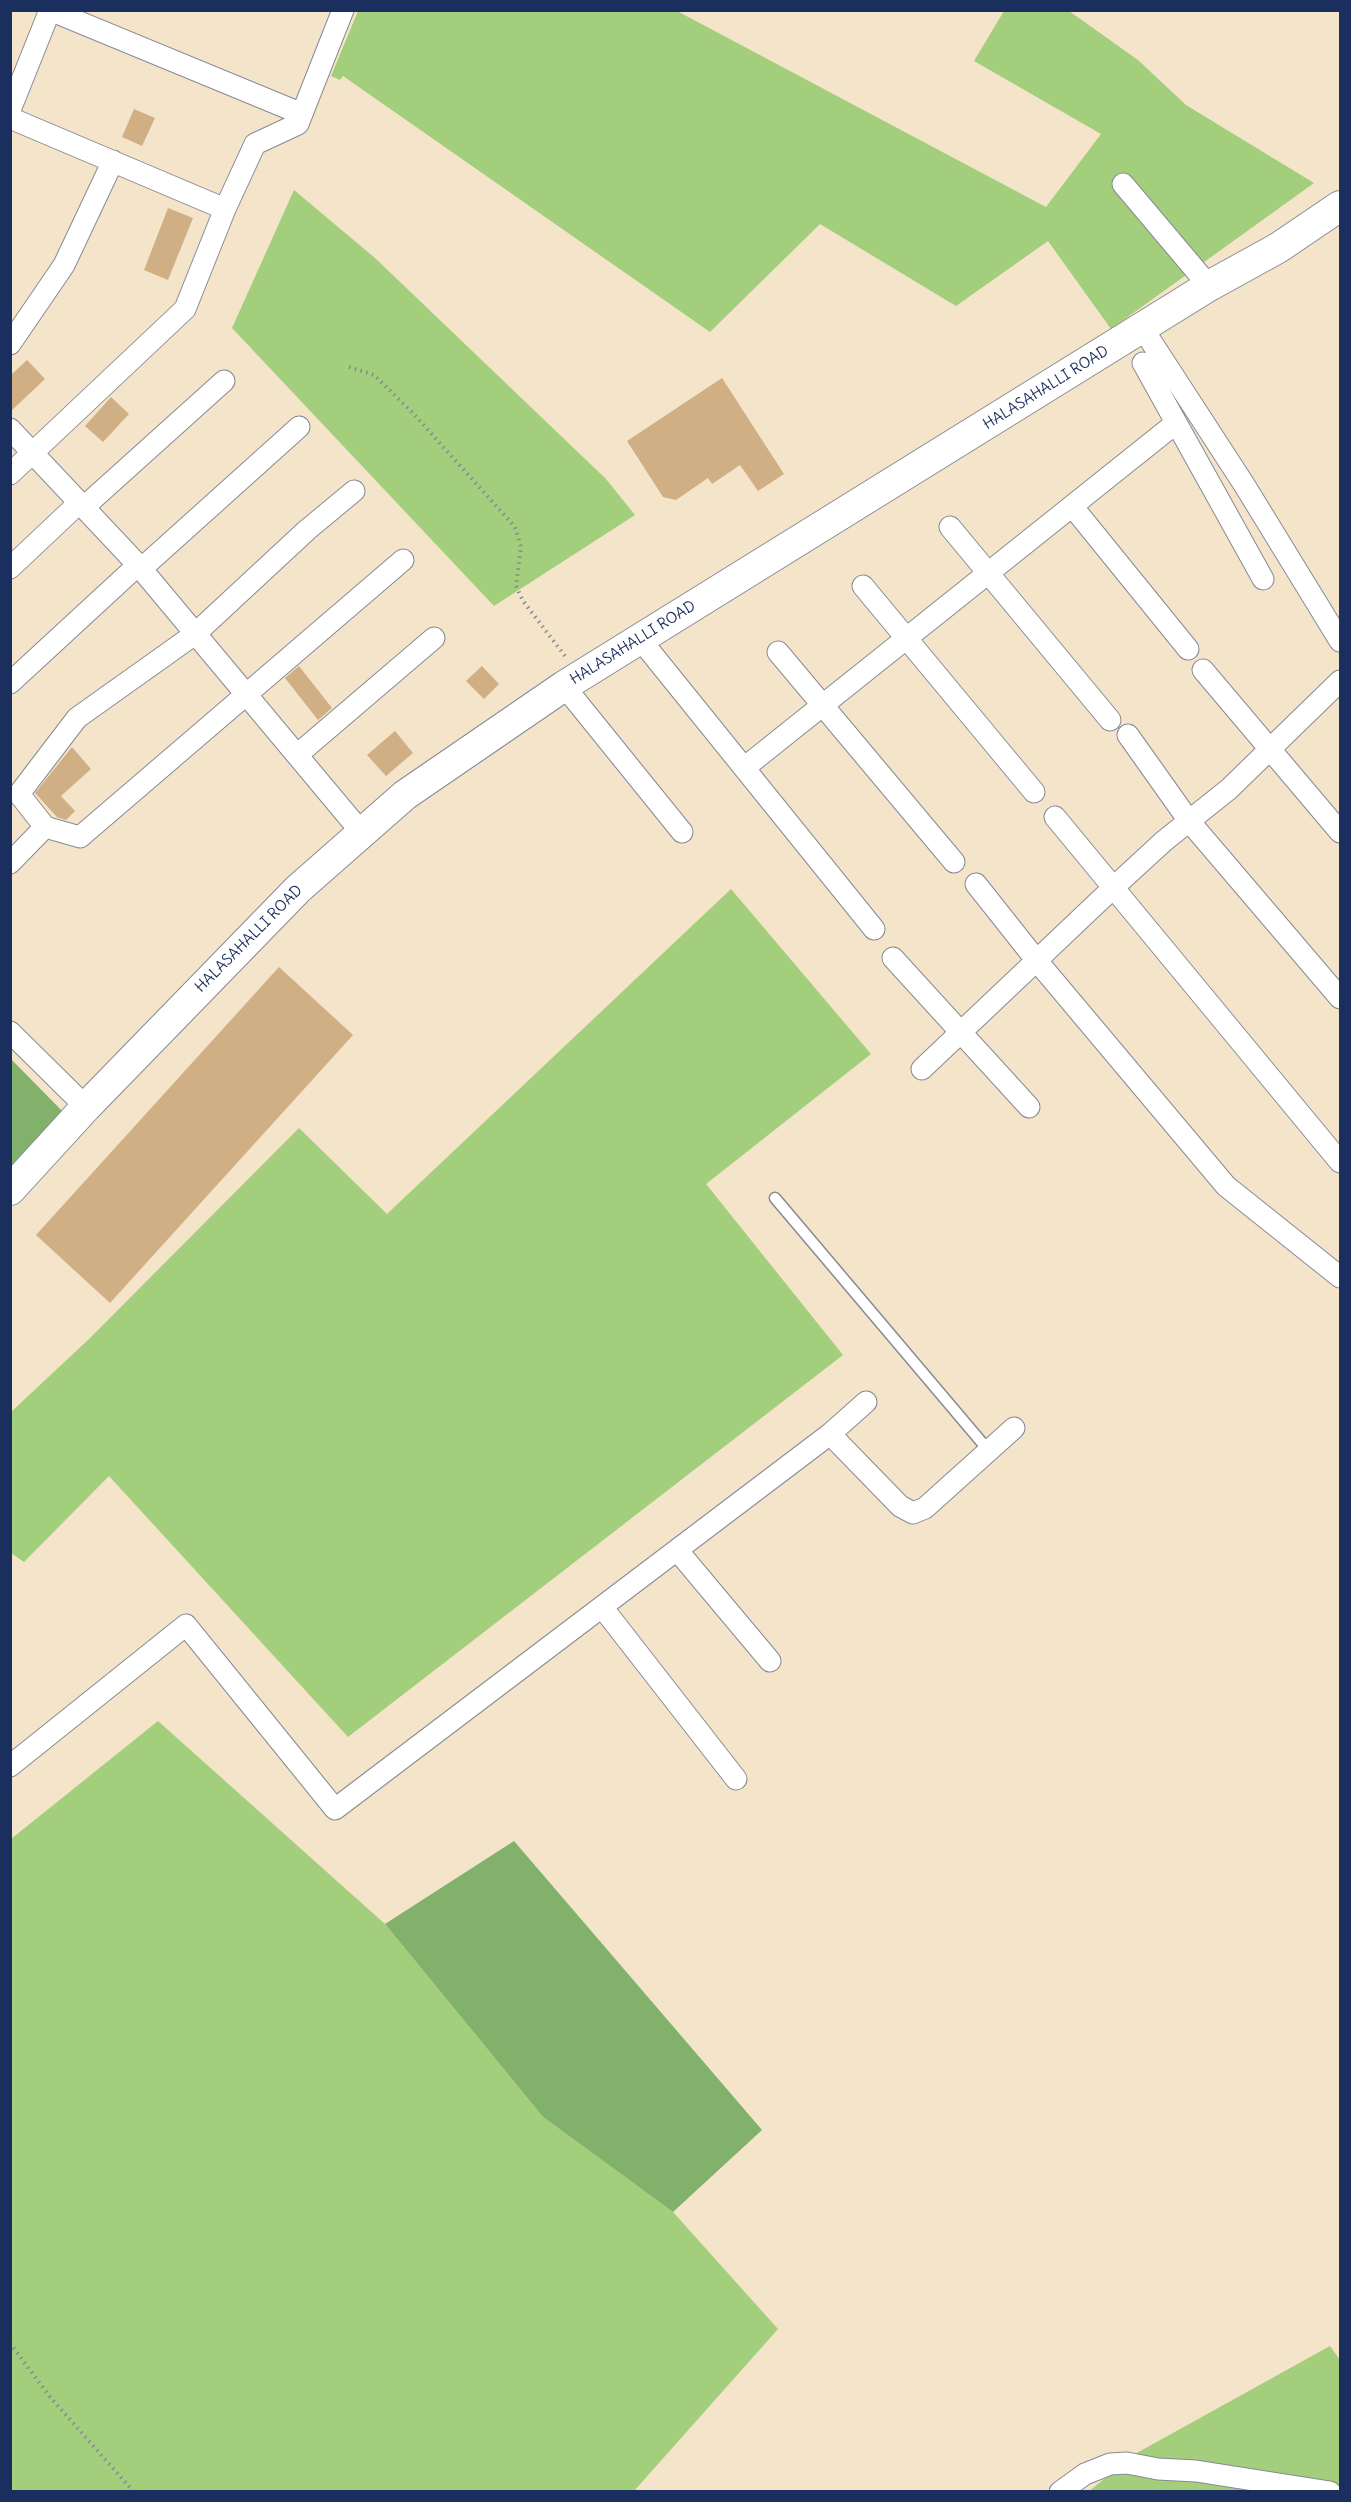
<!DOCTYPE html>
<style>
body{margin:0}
#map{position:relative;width:1351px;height:2502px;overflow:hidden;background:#f4e4ca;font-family:Delius,sans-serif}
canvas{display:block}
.frame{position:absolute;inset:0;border:12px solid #1b2f5e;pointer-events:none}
</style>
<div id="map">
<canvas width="1351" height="2502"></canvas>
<div class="frame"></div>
</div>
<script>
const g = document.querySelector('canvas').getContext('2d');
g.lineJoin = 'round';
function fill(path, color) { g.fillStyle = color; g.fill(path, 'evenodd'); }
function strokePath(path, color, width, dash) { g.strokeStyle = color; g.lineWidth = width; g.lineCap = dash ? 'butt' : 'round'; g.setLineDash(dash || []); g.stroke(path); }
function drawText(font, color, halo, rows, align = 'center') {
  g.font = font + ' Delius,sans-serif'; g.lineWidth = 4.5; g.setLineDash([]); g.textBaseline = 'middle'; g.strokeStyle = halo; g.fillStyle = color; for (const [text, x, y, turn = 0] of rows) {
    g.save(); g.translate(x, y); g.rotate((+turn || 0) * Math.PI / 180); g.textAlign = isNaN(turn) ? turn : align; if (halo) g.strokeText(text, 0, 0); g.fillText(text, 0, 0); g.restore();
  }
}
const green = new Path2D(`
 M 358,11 L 677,11 L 1046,207 L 1101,134 L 974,61 L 1004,11 L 1069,11 L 1138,60 L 1186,105 L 1314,183 L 1111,329 L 1048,241 L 956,306 L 820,224 L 710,332 L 343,76 L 340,80 L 331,76 Z
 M 294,190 L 375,258 L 606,479 L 635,515 L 494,606 L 232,328 Z
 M 731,889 L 871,1054 L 706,1184 L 843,1355 L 348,1737 L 109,1476 L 24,1562 L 11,1553 L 11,1412 L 89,1339 L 299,1128 L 387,1214 Z
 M 158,1721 L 385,1924 L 543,2117 L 673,2212 L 778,2329 L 634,2491 L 11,2492 L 11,1839 Z
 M 1330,2346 L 1340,2360 L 1340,2491 L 1088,2492 L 1135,2454 Z`);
const forest = new Path2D(`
 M 10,1058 L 69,1118 L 10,1181 Z
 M 514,1841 L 762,2130 L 673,2212 L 543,2117 L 385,1924 Z`);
const building = new Path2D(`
 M 134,109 L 155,118 L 142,146 L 122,137 Z
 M 168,208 L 193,218 L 168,280 L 144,270 Z
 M 27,360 L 45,379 L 10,412 L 10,376 Z
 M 722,378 L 784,474 L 758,491 L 740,465 L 712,484 L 708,478 L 676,500 L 663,497 L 627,441 Z
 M 111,397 L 129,414 L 103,442 L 85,426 Z
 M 299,666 L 332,708 L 318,720 L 285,678 Z
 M 482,666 L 499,684 L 484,699 L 466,681 Z
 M 395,731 L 413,753 L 386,776 L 367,755 Z
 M 72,747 L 91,769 L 61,796 L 75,811 L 66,820 L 57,817 L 35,793 Z
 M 279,967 L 353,1035 L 110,1303 L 36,1235 Z`);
const path = new Path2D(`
 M 349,367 L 374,375 L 411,411 L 515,527 L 521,547 L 516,586 L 523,601 L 565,656
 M 10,2343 L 50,2397 L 134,2492`);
const lane = new Path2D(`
 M 775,1198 L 989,1451`);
const street = new Path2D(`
 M 50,10 L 302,114
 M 10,110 L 50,10
 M 10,118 L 225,209
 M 1123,184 L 1209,286
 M 1143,329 L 1245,486 L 1340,641
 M 10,344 L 64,265 L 113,161
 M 1143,363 L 1263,579
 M 10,429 L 138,565 L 362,833
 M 10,474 L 185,309 L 225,209 L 255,144 L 298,124 L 343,10
 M 354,491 L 307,530 L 195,634 L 77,718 L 19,794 L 45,827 L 80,837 L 403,560
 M 1072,506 L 1188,649
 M 84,507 L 224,381
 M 950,527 L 1110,720
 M 10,568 L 80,502
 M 141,569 L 299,427
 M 863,586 L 1034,792
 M 640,639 L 874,929
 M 778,652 L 954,862
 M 1203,670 L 1340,832
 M 10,683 L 138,565
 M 564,686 L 682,832
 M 1128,735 L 1189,821 L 1340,998
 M 297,755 L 434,638
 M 744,768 L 1176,423
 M 1055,817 L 1340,1162
 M 10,863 L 45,827
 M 976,884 L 1037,961 L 1226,1186 L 1340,1277
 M 893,958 L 1029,1107
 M 10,1032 L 86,1107
 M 922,1069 L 1114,887 L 1164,841 L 1229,789 L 1340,681
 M 830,1434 L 900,1506 L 913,1513 L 925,1508 L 1014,1428
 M 677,1550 L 770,1661
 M 602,1607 L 736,1779
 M 10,1766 L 186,1625 L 335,1809 L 830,1434 L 866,1402
 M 1060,2492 L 1085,2474 L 1110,2464 L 1127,2463 L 1158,2469 L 1196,2471 L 1330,2492`);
const secondary = new Path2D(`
 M 10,1190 L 86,1107 L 298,889 L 405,795 L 564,686 L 1209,286 L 1278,248 L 1340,206`);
const streetNames = [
 ["HALASAHALLI ROAD",1046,388,-32],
 ["HALASAHALLI ROAD",633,643,-32],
 ["HALASAHALLI ROAD",249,939,-45]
];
fill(green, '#a3ce7b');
fill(forest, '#82b16b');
fill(building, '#d0af84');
strokePath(lane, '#888a94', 13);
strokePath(street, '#888a94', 23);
strokePath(secondary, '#888a94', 32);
strokePath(path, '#888a94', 4, [1.5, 4.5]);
strokePath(lane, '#fff', 10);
strokePath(street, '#fff', 21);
strokePath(secondary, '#fff', 30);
drawText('15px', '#1b2f5e', '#fff', streetNames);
</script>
